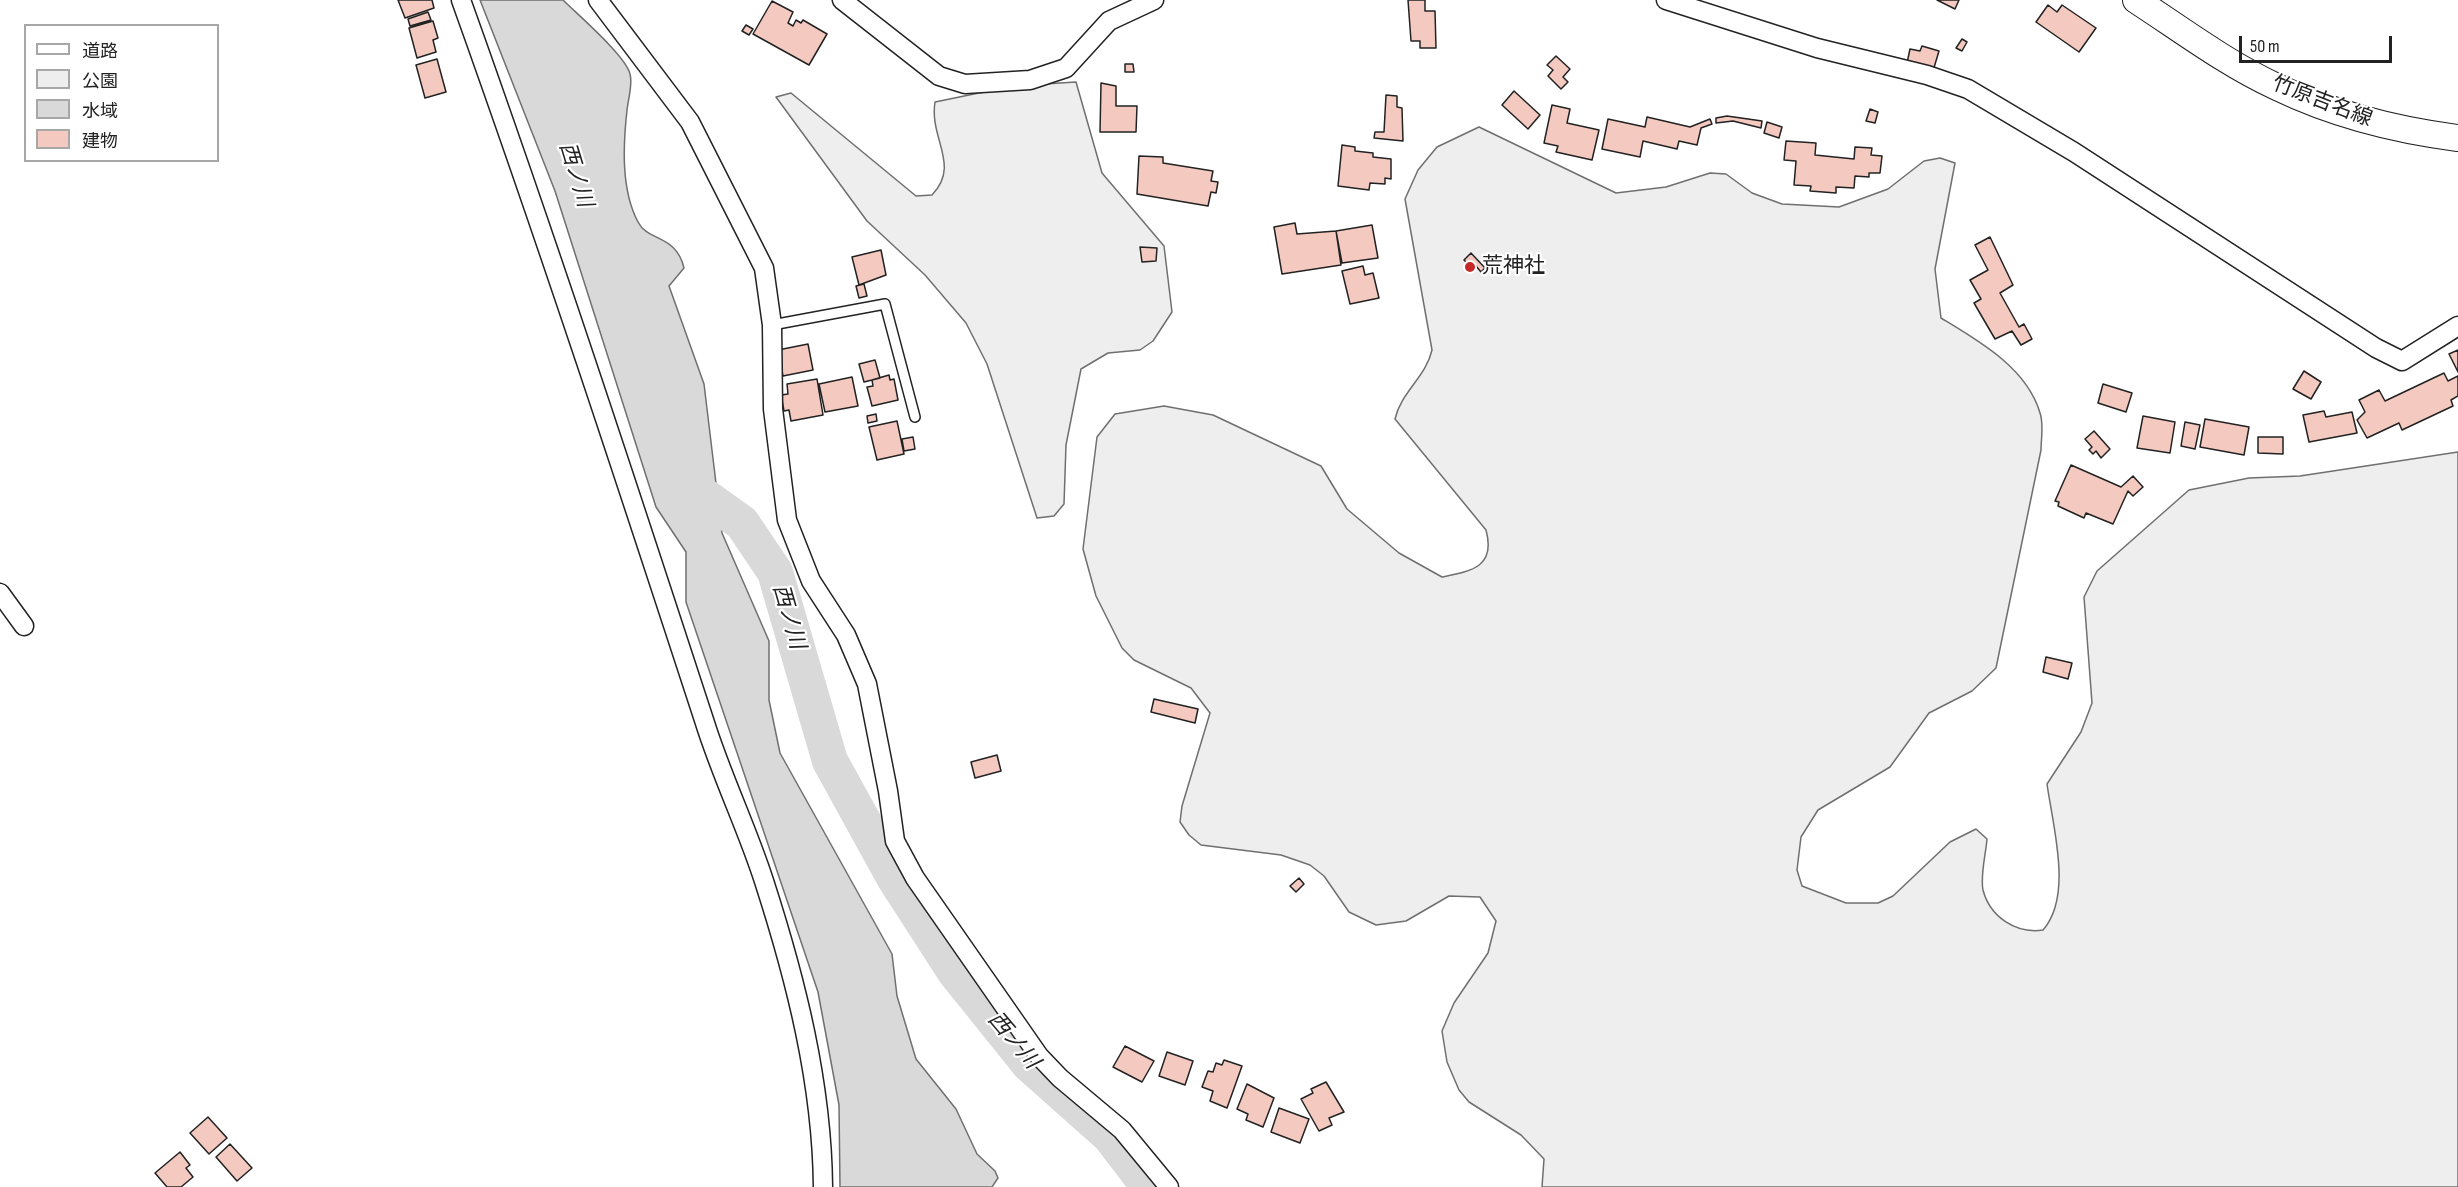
<!DOCTYPE html>
<meta charset="utf-8">
<style>
body{margin:0}
#map{position:relative;width:2458px;height:1187px;overflow:hidden;background:#fff;font-family:"Sofia Sans Condensed","Noto Sans JP",sans-serif}
canvas{display:block}
.legend{position:absolute;left:24px;top:24px;width:195px;height:138px;box-sizing:border-box;background:#fff;border:2px solid #a7a7a7;margin:0;padding:8px 10px;list-style:none;font-size:18px;color:#222}
.legend li{display:flex;align-items:center;gap:12px;height:30px}
.legend b{width:30px;border:2px solid #a7a7a7}
.scale{position:absolute;left:2239px;top:36px;width:153px;height:27px;box-sizing:border-box;border:3px solid #222;border-top:0;padding-left:8px;font-size:18px;line-height:21px;white-space:nowrap;color:#222;-webkit-text-stroke:4px #fff;paint-order:stroke}
</style>
<div id="map">
<canvas width="2458" height="1187"></canvas>
<ul class="legend">
<li><b style="height:8px;background:#fff"></b>道路</li>
<li><b style="height:16px;background:#eee"></b>公園</li>
<li><b style="height:16px;background:#d9d9d9"></b>水域</li>
<li><b style="height:16px;background:#f3c9c0"></b>建物</li>
</ul>
<div class="scale">50 m</div>
</div>
<script>
const g = document.querySelector('canvas').getContext('2d');
g.lineJoin = 'round';
function fill(path, color) { g.fillStyle = color; g.fill(path, 'evenodd'); }
function strokePath(path, color, width, dash) { g.strokeStyle = color; g.lineWidth = width; g.lineCap = dash ? 'butt' : 'round'; g.setLineDash(dash || []); g.stroke(path); }
function drawText(font, color, halo, rows, align = 'center') {
  g.font = font + ' "Sofia Sans Condensed","Noto Sans JP",sans-serif'; g.lineWidth = 4.5; g.setLineDash([]); g.textBaseline = 'middle'; g.strokeStyle = halo; g.fillStyle = color; for (const [text, x, y, turn = 0] of rows) {
    g.save(); g.translate(x, y); g.rotate((+turn || 0) * Math.PI / 180); g.textAlign = isNaN(turn) ? turn : align; if (halo) g.strokeText(text, 0, 0); g.fillText(text, 0, 0); g.restore();
  }
}
const green = new Path2D(`
 M 1076,82 L 1102,173 L 1164,246 L 1172,312 L 1153,341 L 1140,350 L 1108,353 L 1081,369 L 1066,445 L 1064,504 L 1054,516 L 1037,518 L 987,364 L 966,323 L 925,275 L 867,221 L 776,97 L 791,93 L 916,196 L 932,195 C 961,165 929,139 935,102 L 1013,86 Z
 M 1479,127 L 1616,193 L 1666,187 L 1710,173 L 1726,174 L 1752,193 L 1782,204 L 1839,207 L 1888,189 L 1924,161 L 1940,158 L 1955,163 L 1935,269 L 1941,318 C 1979,341 2027,368 2040,413 C 2044,424 2041,439 2041,450 L 1996,668 L 1972,691 L 1929,713 L 1890,767 L 1818,810 L 1801,837 L 1797,870 L 1802,886 L 1846,903 L 1878,903 L 1893,896 L 1950,842 L 1976,829 L 1987,839 C 1986,853 1980,876 1983,890 C 1990,917 2016,934 2043,930 C 2073,896 2053,827 2047,784 L 2081,732 L 2092,703 L 2084,597 L 2097,571 L 2189,490 L 2249,478 L 2300,476 L 2458,452 L 2458,1187 L 1542,1187 L 1544,1159 L 1521,1135 L 1469,1102 L 1459,1090 L 1447,1062 L 1442,1031 L 1454,1003 L 1488,953 L 1496,921 L 1480,897 L 1449,896 L 1406,921 L 1376,925 L 1349,912 L 1324,876 L 1310,865 L 1281,855 L 1201,845 L 1189,835 L 1180,822 L 1182,806 L 1210,713 L 1191,688 L 1134,660 L 1122,648 L 1096,596 L 1083,549 L 1097,437 L 1115,414 L 1164,406 L 1213,415 L 1321,466 L 1347,509 L 1399,553 L 1442,577 C 1472,571 1496,567 1486,530 L 1395,419 C 1401,392 1426,377 1432,350 L 1405,199 L 1418,170 L 1437,147 Z`);
const water = new Path2D(`
 M 480,0 L 563,0 C 578,15 626,56 630,74 C 633,84 628,100 627,110 C 623,146 621,190 638,222 C 648,242 676,234 684,268 L 669,286 L 704,384 L 722,533 L 769,641 L 769,700 L 780,753 L 892,954 L 897,996 L 916,1059 L 956,1109 L 977,1154 L 995,1171 L 998,1178 L 992,1187 L 840,1187 L 839,1105 L 818,992 L 686,602 L 686,552 L 656,507 L 555,191 Z`);
const river = new Path2D(`
 M 679,478 L 742,523 L 775,572 L 830,761 L 895,879 L 955,972 L 1029,1064 L 1110,1136 L 1149,1187`);
const building = new Path2D(`
 M 398,0 L 432,0 L 434,8 L 405,18 Z
 M 1408,0 L 1425,0 L 1425,11 L 1435,11 L 1436,48 L 1420,48 L 1420,41 L 1411,41 Z
 M 1937,0 L 1959,0 L 1955,9 Z
 M 772,1 L 793,12 L 788,23 L 793,26 L 796,20 L 801,23 L 803,20 L 827,34 L 809,65 L 753,34 Z
 M 2048,5 L 2057,12 L 2062,5 L 2096,28 L 2079,52 L 2036,22 Z
 M 428,12 L 431,20 L 410,26 L 408,19 Z
 M 433,21 L 438,38 L 433,40 L 436,52 L 417,58 L 409,28 Z
 M 746,25 L 753,29 L 749,35 L 742,31 Z
 M 1962,39 L 1967,42 L 1962,51 L 1956,48 Z
 M 1922,46 L 1939,51 L 1933,71 L 1907,63 L 1910,49 L 1920,51 Z
 M 1556,56 L 1570,69 L 1563,77 L 1568,82 L 1561,89 L 1548,76 L 1553,70 L 1547,65 Z
 M 437,59 L 446,92 L 425,98 L 416,65 Z
 M 1125,64 L 1133,64 L 1134,72 L 1125,72 Z
 M 1101,83 L 1116,86 L 1116,106 L 1137,106 L 1136,132 L 1100,132 Z
 M 1514,91 L 1540,115 L 1528,129 L 1502,105 Z
 M 1386,95 L 1397,96 L 1397,107 L 1402,108 L 1403,141 L 1374,138 L 1375,132 L 1384,132 Z
 M 1552,105 L 1570,109 L 1567,123 L 1599,130 L 1592,160 L 1556,152 L 1558,146 L 1544,143 Z
 M 1870,109 L 1878,112 L 1875,123 L 1866,121 Z
 M 1727,116 L 1762,121 L 1761,128 L 1733,121 L 1716,123 L 1716,118 Z
 M 1647,117 L 1690,127 L 1710,119 L 1712,124 L 1701,128 L 1697,145 L 1679,141 L 1677,149 L 1643,141 L 1640,157 L 1602,149 L 1608,119 L 1645,127 Z
 M 1767,122 L 1782,127 L 1779,138 L 1764,133 Z
 M 1786,141 L 1816,143 L 1815,155 L 1854,159 L 1855,147 L 1872,148 L 1871,155 L 1882,156 L 1880,173 L 1869,173 L 1869,177 L 1855,176 L 1854,188 L 1836,187 L 1836,193 L 1810,191 L 1811,186 L 1794,185 L 1796,161 L 1784,160 Z
 M 1342,145 L 1355,147 L 1355,151 L 1373,153 L 1373,157 L 1391,159 L 1391,179 L 1385,178 L 1385,184 L 1370,183 L 1369,190 L 1338,186 Z
 M 1139,156 L 1163,157 L 1163,163 L 1213,171 L 1211,181 L 1218,182 L 1216,193 L 1211,192 L 1208,206 L 1137,194 Z
 M 1295,223 L 1297,234 L 1336,231 L 1341,265 L 1282,274 L 1274,227 Z
 M 1372,225 L 1378,258 L 1342,263 L 1336,231 Z
 M 1990,237 L 2013,285 L 2000,293 L 2019,327 L 2024,324 L 2032,339 L 2021,345 L 2012,331 L 1995,339 L 1974,303 L 1981,299 L 1970,280 L 1988,270 L 1975,245 Z
 M 1140,247 L 1157,248 L 1156,261 L 1142,262 Z
 M 881,250 L 886,275 L 859,285 L 852,257 Z
 M 1471,253 L 1485,268 L 1481,272 L 1476,266 L 1473,269 L 1464,260 Z
 M 1363,266 L 1365,275 L 1373,273 L 1379,298 L 1350,304 L 1342,271 Z
 M 864,284 L 867,296 L 859,298 L 856,286 Z
 M 808,344 L 813,370 L 783,376 L 778,350 Z
 M 2458,350 L 2458,372 L 2449,354 Z
 M 875,360 L 880,378 L 864,382 L 859,364 Z
 M 2304,371 L 2321,382 L 2311,399 L 2293,389 Z
 M 2444,373 L 2448,381 L 2458,376 L 2458,396 L 2451,400 L 2453,406 L 2402,430 L 2399,423 L 2367,438 L 2357,420 L 2365,412 L 2359,400 L 2379,390 L 2385,401 Z
 M 889,375 L 890,380 L 894,379 L 898,400 L 872,406 L 867,387 L 873,386 L 872,380 Z
 M 852,377 L 858,406 L 825,412 L 819,384 Z
 M 817,379 L 823,415 L 791,421 L 789,410 L 784,411 L 781,395 L 788,394 L 787,384 Z
 M 2103,384 L 2132,393 L 2126,412 L 2098,403 Z
 M 2324,411 L 2326,417 L 2352,412 L 2357,433 L 2309,442 L 2303,415 Z
 M 876,414 L 877,421 L 868,423 L 867,416 Z
 M 2143,416 L 2175,422 L 2170,453 L 2137,448 Z
 M 2205,419 L 2249,427 L 2244,455 L 2200,447 Z
 M 897,421 L 904,454 L 877,460 L 869,427 Z
 M 2185,422 L 2200,425 L 2195,449 L 2181,446 Z
 M 2094,431 L 2110,449 L 2101,458 L 2096,451 L 2093,454 L 2089,450 L 2092,447 L 2085,439 Z
 M 913,437 L 915,449 L 904,451 L 902,439 Z
 M 2258,437 L 2283,437 L 2283,454 L 2258,453 Z
 M 2071,465 L 2121,487 L 2133,476 L 2143,487 L 2133,496 L 2128,491 L 2113,524 L 2086,513 L 2084,518 L 2058,506 L 2059,502 L 2055,501 Z
 M 2046,657 L 2072,663 L 2068,679 L 2043,672 Z
 M 1154,699 L 1198,709 L 1195,723 L 1151,712 Z
 M 997,755 L 1001,771 L 975,778 L 971,762 Z
 M 1299,878 L 1304,884 L 1296,892 L 1290,886 Z
 M 1125,1046 L 1154,1061 L 1142,1082 L 1113,1067 Z
 M 1167,1052 L 1193,1061 L 1185,1085 L 1159,1076 Z
 M 1224,1060 L 1242,1066 L 1227,1108 L 1210,1101 L 1213,1091 L 1202,1087 L 1208,1071 L 1213,1072 L 1216,1063 L 1222,1065 Z
 M 1326,1082 L 1344,1112 L 1329,1118 L 1332,1125 L 1319,1131 L 1301,1099 L 1313,1093 L 1311,1089 Z
 M 1247,1084 L 1274,1098 L 1263,1127 L 1246,1120 L 1248,1114 L 1237,1109 Z
 M 1279,1108 L 1309,1119 L 1300,1143 L 1271,1132 Z
 M 208,1117 L 227,1138 L 209,1154 L 190,1133 Z
 M 230,1144 L 252,1168 L 237,1181 L 216,1157 Z
 M 180,1152 L 190,1165 L 186,1168 L 193,1177 L 181,1187 L 167,1187 L 155,1173 Z`);
const service = new Path2D(`
 M 772,325 L 885,304 L 915,417`);
const minor = new Path2D(`
 M 461,0 C 547,240 626,481 705,723 C 722,777 747,828 764,881 C 796,980 822,1083 823,1187
 M 598,0 L 690,122 L 764,268 L 772,325 L 773,409 L 787,520 L 811,581 L 846,635 L 867,684 L 888,791 L 895,841 L 915,878 L 1039,1056 L 1060,1078 L 1122,1130 L 1169,1187
 M 842,0 L 939,76 L 965,84 L 1030,80 L 1066,68 L 1109,21 L 1154,0
 M 1666,0 L 1817,48 L 1927,75 L 1968,89 L 2074,152 L 2376,348 L 2402,361 L 2458,326
 M 0,593 L 24,626`);
const secondary = new Path2D(`
 M 2136,0 C 2182,30 2227,64 2277,87 C 2335,115 2395,130 2458,138`);
const markers = [
 [1470,267,6,"#c62828"]
];
const streetNames = [
 ["竹原吉名線",2322,102,21]
];
const poiNames = [
 ["荒神社",1482,267]
];
const waterNames = [
 ["西ノ川",575,175,73],
 ["西ノ川",788,617,74],
 ["西ノ川",1013,1041,50]
];
fill(green, '#eee');
strokePath(green, '#6f6f6f', 1.5);
fill(water, '#d9d9d9');
strokePath(water, '#6f6f6f', 1.5);
strokePath(river, '#d9d9d9', 36);
fill(building, '#f3c9c0');
strokePath(building, '#222', 1.5);
strokePath(service, '#222', 12);
strokePath(minor, '#222', 21);
strokePath(secondary, '#222', 28);
strokePath(service, '#fff', 9);
strokePath(minor, '#fff', 18);
strokePath(secondary, '#fff', 26);
for (const [x, y, r, color] of markers) { const dot = new Path2D(); dot.arc(x, y, r, 0, 2 * Math.PI); g.fillStyle = color; g.fill(dot); strokePath(dot, '#fff', 2); }
drawText('21px', '#222', '#fff', streetNames);
drawText('21px', '#222', '#fff', poiNames, 'left');
drawText('italic 22px', '#222', '#fff', waterNames);
</script>
